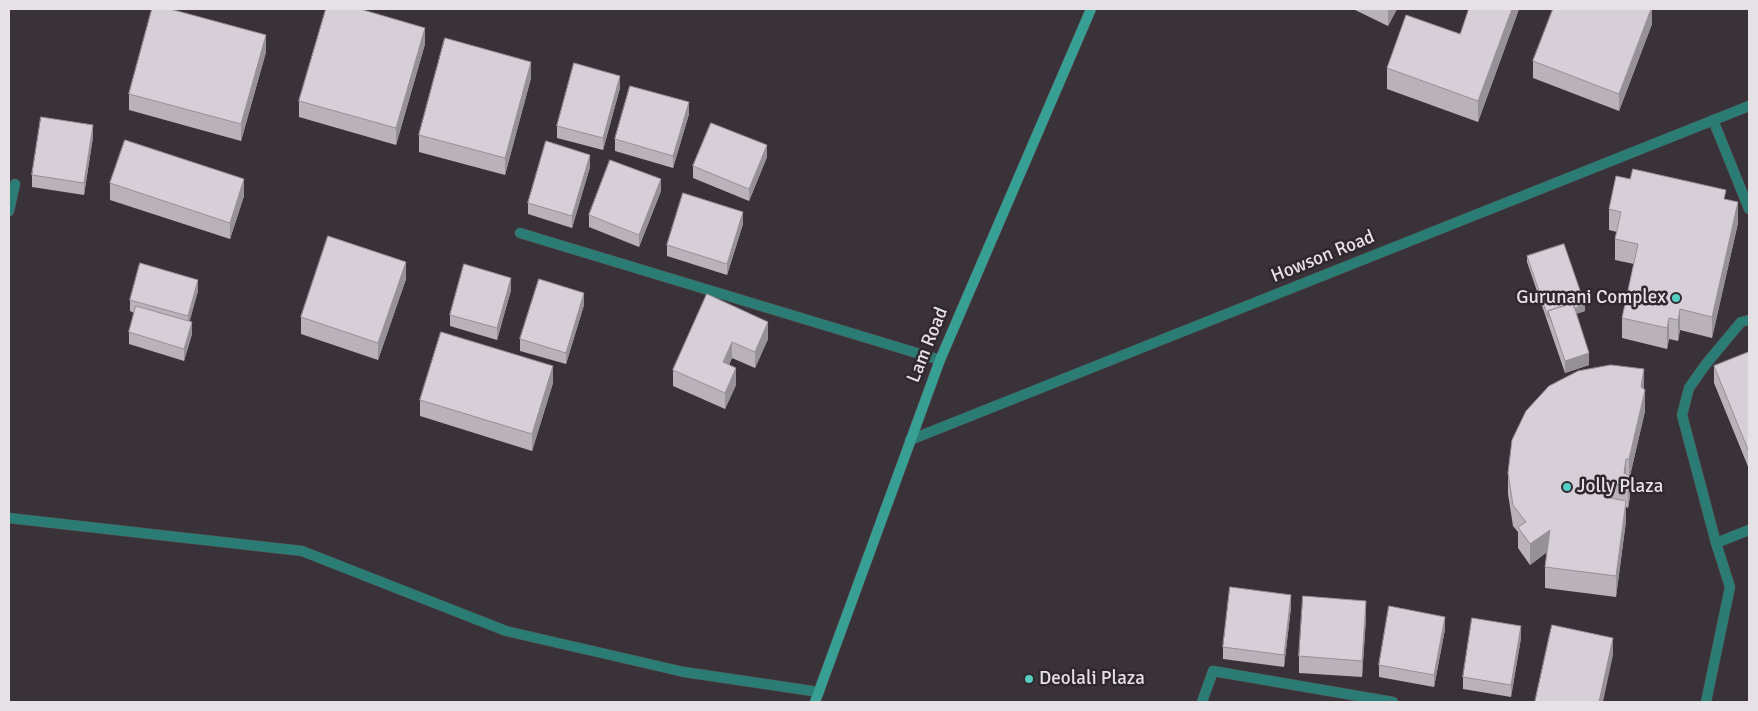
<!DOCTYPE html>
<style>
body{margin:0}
#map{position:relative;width:1758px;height:711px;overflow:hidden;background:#393238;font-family:Signika,sans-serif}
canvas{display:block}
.frame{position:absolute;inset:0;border:10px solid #e5e1e5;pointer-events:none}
</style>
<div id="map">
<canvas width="1758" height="711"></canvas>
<div class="frame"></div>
</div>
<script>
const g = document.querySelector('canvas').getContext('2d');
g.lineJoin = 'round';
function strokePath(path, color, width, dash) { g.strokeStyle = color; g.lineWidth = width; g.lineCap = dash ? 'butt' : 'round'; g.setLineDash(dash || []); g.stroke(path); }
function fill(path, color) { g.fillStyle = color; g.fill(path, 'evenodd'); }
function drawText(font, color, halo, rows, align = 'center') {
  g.font = font + ' Signika,sans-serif'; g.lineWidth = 5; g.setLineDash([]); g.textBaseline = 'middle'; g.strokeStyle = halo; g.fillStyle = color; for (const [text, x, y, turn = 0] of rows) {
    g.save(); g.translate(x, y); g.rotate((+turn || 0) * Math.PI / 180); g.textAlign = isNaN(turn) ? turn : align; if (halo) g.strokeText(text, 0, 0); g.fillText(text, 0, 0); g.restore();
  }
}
const minor = new Path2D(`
 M 1713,120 L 1749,209
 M 9,211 L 15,184
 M 520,233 L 940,360
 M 9,518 L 302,551 L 506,631 L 684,672 L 819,692
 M 1716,543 L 1749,530
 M 1202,702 L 1213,671 L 1393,702
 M 1706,702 L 1730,587 L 1716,543 L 1682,415 L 1689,388 L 1706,364 L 1741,322 L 1749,320`);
const tertiary = new Path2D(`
 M 910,440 L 1749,106`);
const secondary = new Path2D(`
 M 815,702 L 940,360 L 1091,9`);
const wall = new Path2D(`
 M 1353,9 L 1397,9 L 1388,26 Z
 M 1469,9 L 1519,9 L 1478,122 L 1387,89 L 1387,68 L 1460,34 Z
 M 1652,9 L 1652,24 L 1619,111 L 1533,78 L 1533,61 Z
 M 425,44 L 396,145 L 299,117 L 299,101 Z
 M 266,52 L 241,141 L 129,110 L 129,94 Z
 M 531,78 L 505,175 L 419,152 L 419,135 Z
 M 620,88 L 603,150 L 557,138 L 557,126 Z
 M 689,114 L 673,168 L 615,151 L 615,139 Z
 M 93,137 L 84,195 L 32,187 L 32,175 Z
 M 767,157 L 749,201 L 693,178 L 693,166 Z
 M 590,167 L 572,228 L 528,214 L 528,203 Z
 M 110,183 L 244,196 L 230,239 L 110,200 Z
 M 661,191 L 639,247 L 589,227 L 589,215 Z
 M 1726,199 L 1738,223 L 1712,338 L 1680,330 L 1678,341 L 1669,339 L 1667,349 L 1622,338 L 1622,318 L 1634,264 L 1615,260 L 1615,239 L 1617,232 L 1609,230 L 1609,209 Z
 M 743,224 L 727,275 L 667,256 L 667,245 Z
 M 1527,256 L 1585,311 L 1576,314 L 1589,365 L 1565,373 L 1527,262 Z
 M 406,279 L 378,360 L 301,334 L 301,317 Z
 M 511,290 L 497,340 L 450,326 L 450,315 Z
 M 198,291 L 189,321 L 192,334 L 184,361 L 129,344 L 129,332 L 134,313 L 130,311 L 130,300 Z
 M 707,294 L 768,339 L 755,368 L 732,358 L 729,365 L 736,385 L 725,409 L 673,386 L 673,370 Z
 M 584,305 L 566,364 L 520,351 L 520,339 Z
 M 1749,352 L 1749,469 L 1714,383 L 1714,366 Z
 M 553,383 L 532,451 L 420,416 L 420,400 Z
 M 1644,389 L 1645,411 L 1630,476 L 1630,496 L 1628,508 L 1626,507 L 1626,521 L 1616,597 L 1545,588 L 1545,567 L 1547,552 L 1530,565 L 1518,548 L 1518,532 L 1513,526 L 1508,494 L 1508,473 Z
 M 1291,607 L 1284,667 L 1223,659 L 1223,647 Z
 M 1366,618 L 1362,677 L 1299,673 L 1299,656 Z
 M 1445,629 L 1434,687 L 1379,677 L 1379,665 Z
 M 1521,638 L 1511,697 L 1463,689 L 1463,677 Z`);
const shadedWall = new Path2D(`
 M 1388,9 L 1397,9 L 1388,26 Z
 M 1512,9 L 1519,9 L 1478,122 L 1478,101 Z
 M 1651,9 L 1652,9 L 1652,24 L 1619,111 L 1619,94 Z
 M 425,28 L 425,44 L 396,145 L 396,128 Z
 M 266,35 L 266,52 L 241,141 L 241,124 Z
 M 531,62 L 531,78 L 505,175 L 505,158 Z
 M 620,76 L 620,88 L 603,150 L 603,138 Z
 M 689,102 L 689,114 L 673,168 L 673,156 Z
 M 93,125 L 93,137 L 84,195 L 84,183 Z
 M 767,145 L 767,157 L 749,201 L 749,189 Z
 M 590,155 L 590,167 L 572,228 L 572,216 Z
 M 244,179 L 244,196 L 230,239 L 230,223 Z
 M 661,179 L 661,191 L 639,247 L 639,235 Z
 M 1738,202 L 1738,223 L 1712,338 L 1712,317 Z
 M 743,212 L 743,224 L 727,275 L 727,264 Z
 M 406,262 L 406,279 L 378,360 L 378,343 Z
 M 511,278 L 511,290 L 497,340 L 497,328 Z
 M 198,280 L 198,291 L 188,328 L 188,316 Z
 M 584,293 L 584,305 L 566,364 L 566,353 Z
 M 1585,305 L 1585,311 L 1551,322 L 1549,316 Z
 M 1680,309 L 1680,330 L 1678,341 L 1678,320 Z
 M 1669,318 L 1669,339 L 1667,349 L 1667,328 Z
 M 192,322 L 192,334 L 184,361 L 184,349 Z
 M 768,322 L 768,339 L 755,368 L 755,352 Z
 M 732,342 L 732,358 L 723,379 L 723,362 Z
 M 1589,353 L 1589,365 L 1565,373 L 1565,361 Z
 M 553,366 L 553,383 L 532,451 L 532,434 Z
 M 736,368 L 736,385 L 725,409 L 725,393 Z
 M 1644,369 L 1644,390 L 1641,387 Z
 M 1645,390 L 1645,411 L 1629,480 L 1629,459 Z
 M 1626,459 L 1626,479 L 1624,473 Z
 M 1630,476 L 1630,496 L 1628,508 L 1628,487 Z
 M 1626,501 L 1626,521 L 1616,597 L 1616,576 Z
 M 1550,530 L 1550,550 L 1530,565 L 1530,544 Z
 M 1291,595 L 1291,607 L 1284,667 L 1284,655 Z
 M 1366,601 L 1366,618 L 1362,677 L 1362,661 Z
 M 1445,617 L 1445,629 L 1434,687 L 1434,675 Z
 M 1521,626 L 1521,638 L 1511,697 L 1511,685 Z
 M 1613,638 L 1613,655 L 1603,702 L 1599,702 Z`);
const building = new Path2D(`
 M 152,9 L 170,9 L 266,35 L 241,124 L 129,94 Z
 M 326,9 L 360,9 L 425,28 L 396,128 L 299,101 Z
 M 1469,9 L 1512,9 L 1478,101 L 1387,68 L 1406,15 L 1460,34 Z
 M 1553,9 L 1651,9 L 1619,94 L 1533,61 Z
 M 445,38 L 531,62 L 505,158 L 419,135 Z
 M 574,63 L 620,76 L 603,138 L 557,126 Z
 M 630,86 L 689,102 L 673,156 L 615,139 Z
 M 41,117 L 93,125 L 84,183 L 32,175 Z
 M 711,123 L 767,145 L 749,189 L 693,166 Z
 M 125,140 L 244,179 L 230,223 L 110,183 Z
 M 546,141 L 590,155 L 572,216 L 528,203 Z
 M 610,160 L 661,179 L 639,235 L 589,215 Z
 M 1633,169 L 1726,190 L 1724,199 L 1738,202 L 1712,317 L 1680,309 L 1678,320 L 1669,318 L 1667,328 L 1622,318 L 1638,244 L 1615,239 L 1621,212 L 1609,209 L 1616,176 L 1630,179 Z
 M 683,193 L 743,212 L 727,264 L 667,245 Z
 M 328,236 L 406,262 L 378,343 L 301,317 Z
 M 1564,244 L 1585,305 L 1574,308 L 1573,303 L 1548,311 L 1548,317 L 1527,256 Z
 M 140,263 L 198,280 L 188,316 L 130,300 Z
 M 464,264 L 511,278 L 497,328 L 450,315 Z
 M 539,279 L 584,293 L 566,353 L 520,339 Z
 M 707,294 L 768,322 L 755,352 L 732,342 L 723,362 L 736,368 L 725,393 L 673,370 Z
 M 1573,303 L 1589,353 L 1565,361 L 1548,311 Z
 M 136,306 L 192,322 L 184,349 L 129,332 Z
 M 441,332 L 553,366 L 532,434 L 420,400 Z
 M 1749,352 L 1749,452 L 1714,366 Z
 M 1611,365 L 1644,369 L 1641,387 L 1645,390 L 1629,459 L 1626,459 L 1624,473 L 1630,476 L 1628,487 L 1610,483 L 1610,498 L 1626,501 L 1616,576 L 1545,567 L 1550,530 L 1530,544 L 1518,527 L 1526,522 L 1513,505 L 1508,473 L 1512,440 L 1526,411 L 1549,386 L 1578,371 Z
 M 1230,587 L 1291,595 L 1284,655 L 1223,647 Z
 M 1303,596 L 1366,601 L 1362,661 L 1299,656 Z
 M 1389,606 L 1445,617 L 1434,675 L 1379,665 Z
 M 1472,618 L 1521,626 L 1511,685 L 1463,677 Z
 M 1552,625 L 1613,638 L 1599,702 L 1535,702 Z`);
const markers = [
 [1676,298,5,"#57cec2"],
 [1567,487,5,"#57cec2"],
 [1029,679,5,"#57cec2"]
];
const streetNames = [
 ["Howson Road",1323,257,-22],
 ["Lam Road",928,345,-68]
];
const poiNames = [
 ["Gurunani Complex",1666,298,"right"],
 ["Jolly Plaza",1577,487],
 ["Deolali Plaza",1039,679]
];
strokePath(minor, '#554e54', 11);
strokePath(tertiary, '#554e54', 11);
strokePath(secondary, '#554e54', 11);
strokePath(minor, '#2b7c74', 10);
strokePath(tertiary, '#2b7c74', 10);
strokePath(secondary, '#389f95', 10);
fill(wall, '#b9b2b9');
fill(shadedWall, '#969196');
fill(building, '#d7cfd7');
strokePath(building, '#969196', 1);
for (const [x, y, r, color] of markers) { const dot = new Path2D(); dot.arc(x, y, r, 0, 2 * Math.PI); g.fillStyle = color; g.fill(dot); strokePath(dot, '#2f282e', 2); }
drawText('19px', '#e5e1e5', '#2f282e', streetNames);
drawText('19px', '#e5e1e5', '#2f282e', poiNames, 'left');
</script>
